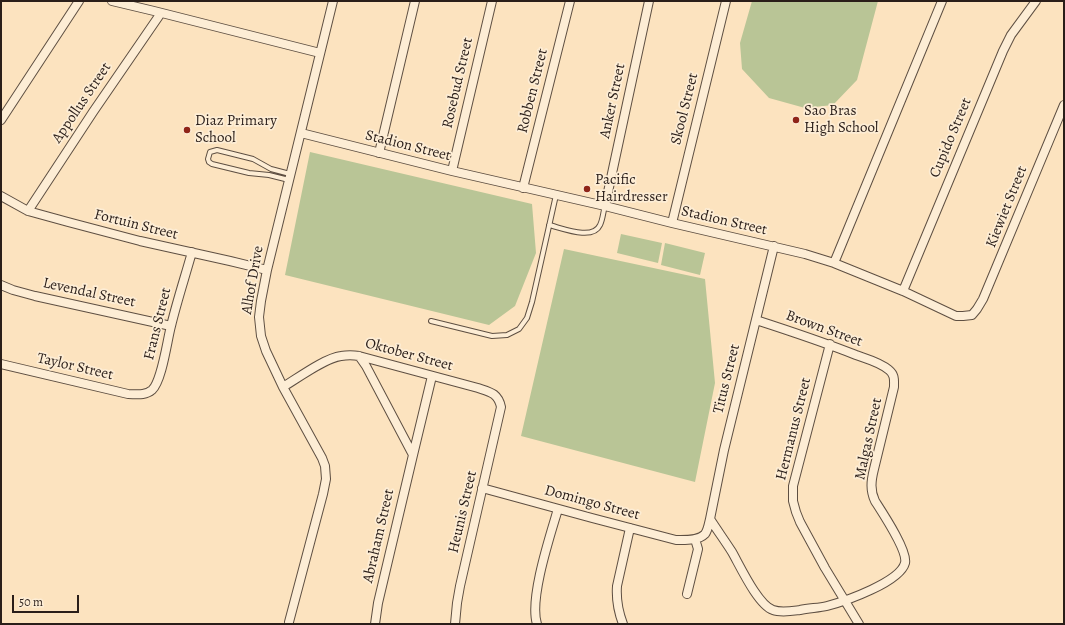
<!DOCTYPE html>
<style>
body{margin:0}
#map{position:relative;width:1065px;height:625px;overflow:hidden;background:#fce3bf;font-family:Alegreya,serif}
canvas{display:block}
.frame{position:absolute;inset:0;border:2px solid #2a1e19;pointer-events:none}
.scale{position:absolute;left:12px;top:595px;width:67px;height:18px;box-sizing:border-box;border:2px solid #2a1e19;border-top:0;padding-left:5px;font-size:12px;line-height:14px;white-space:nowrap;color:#2a1e19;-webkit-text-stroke:3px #fdedd5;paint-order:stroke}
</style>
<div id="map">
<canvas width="1065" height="625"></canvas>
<div class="frame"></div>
<div class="scale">50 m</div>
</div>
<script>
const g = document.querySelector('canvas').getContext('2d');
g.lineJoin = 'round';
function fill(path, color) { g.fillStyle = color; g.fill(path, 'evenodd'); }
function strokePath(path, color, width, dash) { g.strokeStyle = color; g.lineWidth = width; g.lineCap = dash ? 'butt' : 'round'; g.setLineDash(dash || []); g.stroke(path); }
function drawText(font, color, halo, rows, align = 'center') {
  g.font = font + ' Alegreya,serif'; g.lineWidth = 3.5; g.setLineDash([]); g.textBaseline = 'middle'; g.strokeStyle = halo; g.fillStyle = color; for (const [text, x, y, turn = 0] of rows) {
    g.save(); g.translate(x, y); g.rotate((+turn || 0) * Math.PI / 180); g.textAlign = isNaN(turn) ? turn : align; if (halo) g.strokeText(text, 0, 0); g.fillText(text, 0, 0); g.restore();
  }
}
const green = new Path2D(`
 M 752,1 L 878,1 L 857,80 L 833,105 L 805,108 L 769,98 L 742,69 L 740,43 Z
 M 310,152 L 532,204 L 536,253 L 515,306 L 489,325 L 285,275 Z
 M 621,234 L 662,243 L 658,263 L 617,253 Z
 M 665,243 L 705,253 L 700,275 L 661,265 Z
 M 564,249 L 705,279 L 715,383 L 695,482 L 521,436 Z`);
const service = new Path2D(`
 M 289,180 L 269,175 L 249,173 L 212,164 L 209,162 L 208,159 L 210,152 L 217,150 L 253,159 L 271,169 L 290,174
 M 549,225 C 562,228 593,241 600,225 C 603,219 603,212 605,206
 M 431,321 L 492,336 L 507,335 L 519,329 L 527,318 L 532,302 L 556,195`);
const minor = new Path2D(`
 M 112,1 L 154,11 L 320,53
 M 1,120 L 79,1
 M 301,133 L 452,171 L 605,206 L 672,223 L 805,254 L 834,263 L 903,291 L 956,316 L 963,316 L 972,315 L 977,309 L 983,299 L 1064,105
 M 379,153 L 415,1
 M 452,171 L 492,1
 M 523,188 L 570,1
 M 1,196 L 28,211 L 68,222 L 140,241 L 230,261 L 267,270
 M 605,206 L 649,1
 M 28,211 L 93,112 L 161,13
 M 672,223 L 726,1
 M 834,263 L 942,1
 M 1,285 L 13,290 L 35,296 L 171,326
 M 903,291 L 1003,51 L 1011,35 L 1036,1
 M 756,320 C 790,331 823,342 856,355 C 867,359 880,362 889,370 C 895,375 894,380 894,387 L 874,469 C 871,481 870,490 875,501 C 882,512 908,551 905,563 C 900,582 846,601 827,606 C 819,608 809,608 800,610 C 792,611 781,613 773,610 C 758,605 740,566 732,552 C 725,541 717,530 710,519 L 724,450 L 774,246
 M 830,344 L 793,486 L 793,501 L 796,512 L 800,522 L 825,568 L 859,624
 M 359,356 L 366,366 L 413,455 L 378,603 L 375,624
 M 1,364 L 128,394 C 136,394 145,396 152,390 C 162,381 167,341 171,326 C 177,301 185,277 192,252
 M 283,387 C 298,378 325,358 341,356 C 347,355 353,355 359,356 L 478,388 C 490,392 498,393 501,407 L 460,586 L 457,603 L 455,624
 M 413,455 L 432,376
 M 482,488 L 592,518 L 676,540 C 685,540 698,541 705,534 C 708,530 709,523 710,519
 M 687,594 L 698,549 L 695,539
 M 289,622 L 323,494 L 326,479 L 325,466 L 322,458 L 283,387 L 266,351 L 261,336 L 259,317 L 261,301 L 267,270 L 333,1
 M 537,624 C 529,599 550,536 558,509
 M 623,624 C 618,611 616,600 617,586 L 630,528`);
const markers = [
 [796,120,4,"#8f2418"],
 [187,130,4,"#8f2418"],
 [587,189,4,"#8f2418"]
];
const streetNames = [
 ["Rosebud Street",458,83,-77],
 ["Robben Street",533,91,-76],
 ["Anker Street",613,101,-78],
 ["Appollus Street",82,103,-56],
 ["Skool Street",685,109,-76],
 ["Cupido Street",951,138,-67],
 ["Stadion Street",408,146,14],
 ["Kiewiet Street",1007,207,-68],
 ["Stadion Street",724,221,13],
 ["Fortuin Street",136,225,14],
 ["Alhof Drive",253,280,-80],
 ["Levendal Street",89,293,12],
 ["Frans Street",158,324,-76],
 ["Brown Street",824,329,20],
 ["Oktober Street",409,355,15],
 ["Taylor Street",75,367,13],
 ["Titus Street",727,379,-76],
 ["Hermanus Street",794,429,-76],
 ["Malgas Street",869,439,-78],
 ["Domingo Street",592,503,15],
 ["Heunis Street",463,512,-77],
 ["Abraham Street",379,536,-77]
];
const poiNames = [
 ["Sao Bras",804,111],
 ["High School",804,128],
 ["Diaz Primary",195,121],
 ["School",195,138],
 ["Pacific",595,180],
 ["Hairdresser",595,197]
];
fill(green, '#b9c596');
strokePath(service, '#5e4f42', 6);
strokePath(minor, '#5e4f42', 10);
strokePath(service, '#fdedd5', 4);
strokePath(minor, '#fdedd5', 8);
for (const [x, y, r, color] of markers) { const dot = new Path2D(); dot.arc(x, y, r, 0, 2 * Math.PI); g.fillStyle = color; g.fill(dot); strokePath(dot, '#fdedd5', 1.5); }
drawText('15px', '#2a1e19', '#fdedd5', streetNames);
drawText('15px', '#2a1e19', '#fdedd5', poiNames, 'left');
</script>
